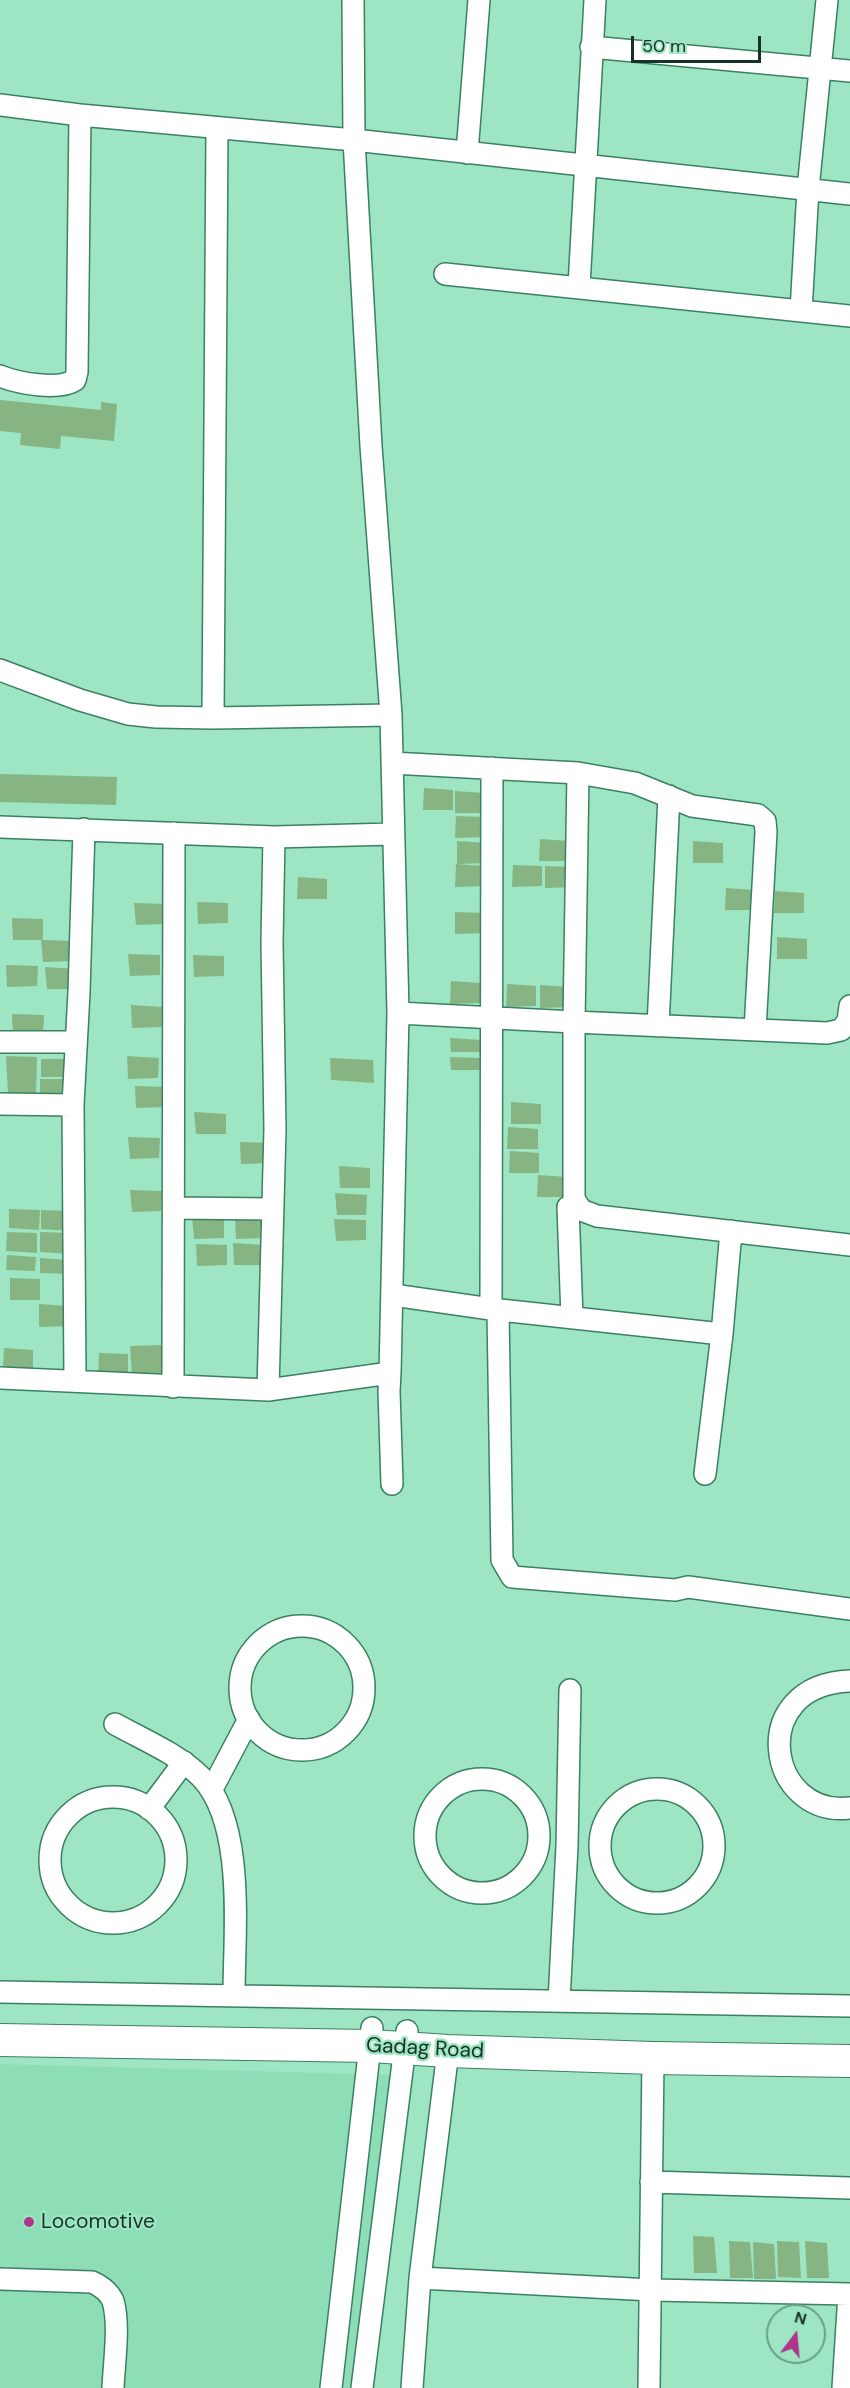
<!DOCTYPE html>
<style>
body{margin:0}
#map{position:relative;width:850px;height:2388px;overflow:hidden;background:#9ee6c3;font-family:"DM Sans",sans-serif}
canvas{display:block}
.north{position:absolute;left:766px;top:2304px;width:60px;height:60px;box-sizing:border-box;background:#9ee6c3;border:2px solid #689f84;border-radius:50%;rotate:16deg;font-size:16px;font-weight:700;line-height:24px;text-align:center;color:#163426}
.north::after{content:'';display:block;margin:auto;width:21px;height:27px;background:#ae3589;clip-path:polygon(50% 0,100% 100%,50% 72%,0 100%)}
.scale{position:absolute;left:631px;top:36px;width:130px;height:27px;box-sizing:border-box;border:3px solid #163426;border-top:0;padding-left:8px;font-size:18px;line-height:21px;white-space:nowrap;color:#163426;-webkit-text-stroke:4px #9ee6c3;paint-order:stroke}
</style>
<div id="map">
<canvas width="850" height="2388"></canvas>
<div class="north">N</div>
<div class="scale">50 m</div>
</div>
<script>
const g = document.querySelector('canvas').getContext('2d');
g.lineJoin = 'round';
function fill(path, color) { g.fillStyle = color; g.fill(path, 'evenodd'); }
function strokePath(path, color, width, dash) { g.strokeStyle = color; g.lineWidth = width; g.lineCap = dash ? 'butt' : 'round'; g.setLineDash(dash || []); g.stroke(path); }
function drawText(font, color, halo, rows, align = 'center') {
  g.font = font + ' "DM Sans",sans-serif'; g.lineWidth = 4.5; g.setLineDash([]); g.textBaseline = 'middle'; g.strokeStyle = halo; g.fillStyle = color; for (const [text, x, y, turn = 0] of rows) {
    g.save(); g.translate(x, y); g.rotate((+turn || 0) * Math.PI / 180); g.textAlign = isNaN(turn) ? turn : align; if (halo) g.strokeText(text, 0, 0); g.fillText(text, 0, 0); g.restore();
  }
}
const built = new Path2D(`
 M 0,2064 L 390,2075 L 359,2388 L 0,2388 Z`);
const building = new Path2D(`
 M 0,400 L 101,410 L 101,402 L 117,404 L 114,441 L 61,436 L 60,449 L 20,445 L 21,433 L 0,431 Z
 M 0,774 L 117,777 L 116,805 L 0,802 Z
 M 424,788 L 453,790 L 453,810 L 423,810 Z
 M 455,791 L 485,793 L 485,813 L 455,813 Z
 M 456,816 L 485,817 L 485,837 L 455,838 Z
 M 540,839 L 569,841 L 569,861 L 539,861 Z
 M 457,841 L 487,843 L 487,863 L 457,864 Z
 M 693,841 L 723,843 L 723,863 L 693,863 Z
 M 456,864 L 485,866 L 485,886 L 455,887 Z
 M 513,865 L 542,866 L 542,886 L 512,887 Z
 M 545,866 L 575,867 L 575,887 L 545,888 Z
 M 298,877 L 327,879 L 327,899 L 297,899 Z
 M 726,888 L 755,890 L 755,910 L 725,910 Z
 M 775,891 L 804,893 L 804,913 L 774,913 Z
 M 197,902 L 228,903 L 228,923 L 198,924 Z
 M 134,903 L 166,904 L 165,924 L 136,925 Z
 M 455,912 L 485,913 L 485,933 L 455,934 Z
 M 12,918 L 43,919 L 43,940 L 73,941 L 72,961 L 43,962 L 41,940 L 13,940 Z
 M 777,937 L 807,939 L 807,959 L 777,959 Z
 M 128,954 L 160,955 L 160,975 L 130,976 Z
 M 193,955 L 224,956 L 224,976 L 194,977 Z
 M 6,965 L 38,966 L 37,986 L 7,987 Z
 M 45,967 L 77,969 L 77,989 L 47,989 Z
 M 451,981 L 480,983 L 480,1003 L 450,1004 Z
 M 507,984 L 536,986 L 536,1006 L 506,1007 Z
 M 540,985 L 570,987 L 570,1007 L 540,1008 Z
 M 131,1005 L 162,1007 L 162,1027 L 132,1028 Z
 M 12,1014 L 44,1015 L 43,1035 L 13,1036 Z
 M 450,1038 L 481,1040 L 481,1052 L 451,1052 Z
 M 6,1056 L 37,1057 L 36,1096 L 8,1094 Z
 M 127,1056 L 159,1058 L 158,1078 L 128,1079 Z
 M 450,1057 L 481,1058 L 481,1070 L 451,1070 Z
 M 330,1058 L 373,1060 L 374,1083 L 331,1080 Z
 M 41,1059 L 66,1059 L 65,1077 L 41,1077 Z
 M 40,1079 L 66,1079 L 65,1096 L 40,1096 Z
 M 135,1086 L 166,1087 L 166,1107 L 136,1108 Z
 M 511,1102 L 541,1104 L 541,1124 L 511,1124 Z
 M 194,1112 L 226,1114 L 226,1134 L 196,1134 Z
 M 508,1127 L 538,1129 L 538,1149 L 507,1149 Z
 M 128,1137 L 160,1138 L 159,1158 L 130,1159 Z
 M 240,1142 L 271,1143 L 271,1163 L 241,1164 Z
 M 510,1151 L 539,1153 L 539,1173 L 509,1173 Z
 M 339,1166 L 370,1168 L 370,1188 L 340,1188 Z
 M 538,1175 L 567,1177 L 567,1197 L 537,1197 Z
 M 130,1190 L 162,1191 L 161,1211 L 132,1212 Z
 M 335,1193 L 367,1195 L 366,1215 L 337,1215 Z
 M 9,1209 L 40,1210 L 39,1230 L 9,1228 Z
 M 41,1210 L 72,1211 L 71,1231 L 41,1229 Z
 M 192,1217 L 224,1218 L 224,1238 L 194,1239 Z
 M 235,1217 L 266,1218 L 266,1238 L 236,1239 Z
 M 334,1219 L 366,1220 L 366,1240 L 336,1241 Z
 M 7,1232 L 37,1233 L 37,1253 L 6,1251 Z
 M 40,1232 L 71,1233 L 70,1254 L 40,1252 Z
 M 233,1243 L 264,1245 L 264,1265 L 234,1265 Z
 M 196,1244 L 227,1245 L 227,1265 L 197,1266 Z
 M 7,1255 L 36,1257 L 35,1271 L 6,1270 Z
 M 40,1258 L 70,1260 L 69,1274 L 40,1273 Z
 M 10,1278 L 40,1279 L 40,1300 L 10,1300 Z
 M 39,1304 L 69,1306 L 69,1326 L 39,1327 Z
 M 163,1345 L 164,1375 L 132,1375 L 130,1346 Z
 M 4,1348 L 33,1350 L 33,1370 L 3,1370 Z
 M 99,1353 L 128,1354 L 128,1375 L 98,1375 Z
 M 693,2236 L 714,2237 L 717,2273 L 694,2273 Z
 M 729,2241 L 750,2242 L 753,2278 L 730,2278 Z
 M 777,2241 L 799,2242 L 801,2278 L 778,2277 Z
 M 805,2241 L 827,2243 L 829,2278 L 807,2278 Z
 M 753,2242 L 774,2244 L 776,2279 L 754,2279 Z`);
const minor = new Path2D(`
 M 353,0 L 354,140 L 850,194
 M 591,47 L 850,71
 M 0,105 L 80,115 L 354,140 L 371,446 L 391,715 L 398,1013 L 574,1022 L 574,1199 L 581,1210 L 597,1216 L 850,1245
 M 467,153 L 479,0
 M 445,274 L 850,316
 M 579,286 L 595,0
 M 801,311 L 808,189 L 827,0
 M 0,376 C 17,383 59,391 75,380 L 77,372 L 80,115
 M 0,670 L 80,700 L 128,714 L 156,717 L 213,718 L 391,715
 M 213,718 L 217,128
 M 392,763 L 578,773 L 635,783 L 692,806 L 758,815 L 765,821 L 766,832 L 755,1030
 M 492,768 L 491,1309 L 498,1311 L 502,1560 L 512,1577 L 675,1590 L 688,1587 L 850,1609
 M 578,773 L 574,1022 L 827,1033 L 841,1030 L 848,1021 L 850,1006
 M 0,827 L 274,837 L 393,834
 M 658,1026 L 669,796
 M 0,1042 L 76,1042
 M 0,1104 L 73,1105
 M 568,1207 L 572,1318
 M 174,1208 L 273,1209
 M 393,1295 L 491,1309 L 722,1334
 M 390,1373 L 389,1391 L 392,1484
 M 0,1378 L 268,1390 L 390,1373 L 398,1013
 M 75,1380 L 73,1105 L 79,992 L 84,829
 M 173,1387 L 174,833
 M 268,1390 L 275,1129 L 272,942 L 274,837
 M 705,1474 L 722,1334 L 731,1231
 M240 1688a62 62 0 1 1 124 0a62 62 0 1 1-124 0Z
 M 850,1681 C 745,1685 767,1818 850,1808
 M 115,1724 C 144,1740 178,1754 201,1777 C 246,1824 234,1933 234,1995
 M425 1836a57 57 0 1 1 114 0a57 57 0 1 1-114 0Z
 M 212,1789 L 249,1719
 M600 1846a57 57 0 1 1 114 0a57 57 0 1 1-114 0Z
 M50 1860a63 63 0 1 1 126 0a63 63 0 1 1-126 0Z
 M 149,1809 L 184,1762
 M 0,1992 L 850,2006
 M 559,2001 L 567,1846 L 570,1690
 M 651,2182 L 850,2188
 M 420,2278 L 652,2290 L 850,2294
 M 0,2279 L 92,2282 C 101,2286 109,2292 113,2301 C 120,2325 114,2363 113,2388
 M 331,2388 L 372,2028
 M 362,2388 L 407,2031
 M 412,2388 L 420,2278 L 448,2051
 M 649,2388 L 653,2058
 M 843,2388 L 849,2294`);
const highway = new Path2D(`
 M 0,2040 L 371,2046 L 448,2051 L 653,2058 L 850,2061`);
const markers = [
 [29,2222,6,"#ae3589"]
];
const streetNames = [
 ["Gadag Road",425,2049,3]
];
const poiNames = [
 ["Locomotive",41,2222]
];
fill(built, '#8dddb6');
fill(building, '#86b583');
strokePath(minor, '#3a8062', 24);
strokePath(highway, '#3a8062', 34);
strokePath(minor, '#fff', 21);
strokePath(highway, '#fff', 32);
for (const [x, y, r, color] of markers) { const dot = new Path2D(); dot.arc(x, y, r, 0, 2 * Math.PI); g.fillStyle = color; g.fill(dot); strokePath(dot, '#9ee6c3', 2); }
drawText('21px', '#163426', '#9ee6c3', streetNames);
drawText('21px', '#163426', '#9ee6c3', poiNames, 'left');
</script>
